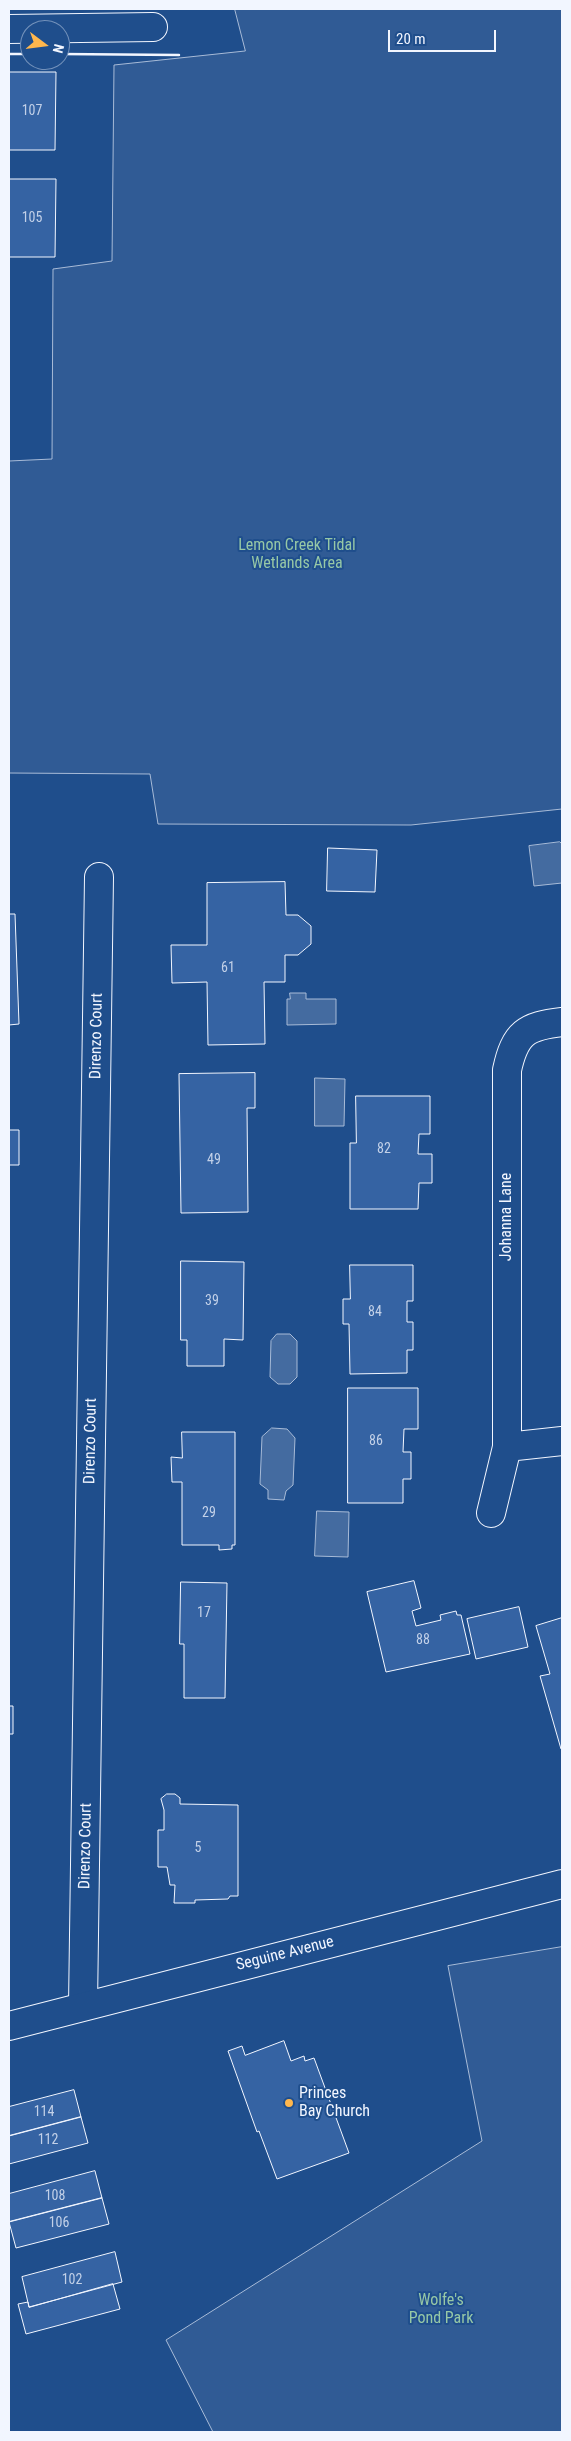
<!DOCTYPE html>
<style>
body{margin:0}
#map{position:relative;width:571px;height:2441px;overflow:hidden;background:#1f4e8c;font-family:"Roboto Condensed",sans-serif}
canvas{display:block}
.frame{position:absolute;inset:0;border:10px solid #f2f6ff;pointer-events:none}
.north{position:absolute;left:20px;top:20px;width:50px;height:50px;box-sizing:border-box;background:#1f4e8c;border:1px solid #7391ba;border-radius:50%;rotate:105deg;font-size:14px;font-weight:700;line-height:20px;text-align:center;color:#f2f6ff}
.north::after{content:'';display:block;margin:auto;width:18px;height:22px;background:#ffb74d;clip-path:polygon(50% 0,100% 100%,50% 72%,0 100%)}
.scale{position:absolute;left:388px;top:30px;width:108px;height:22px;box-sizing:border-box;border:2px solid #f2f6ff;border-top:0;padding-left:6px;font-size:15px;line-height:18px;white-space:nowrap;color:#f2f6ff;-webkit-text-stroke:4px #1f4e8c;paint-order:stroke}
</style>
<div id="map">
<canvas width="571" height="2441"></canvas>
<div class="frame"></div>
<div class="north">N</div>
<div class="scale">20 m</div>
</div>
<script>
const g = document.querySelector('canvas').getContext('2d');
g.lineJoin = 'round';
function fill(path, color) { g.fillStyle = color; g.fill(path, 'evenodd'); }
function strokePath(path, color, width, dash) { g.strokeStyle = color; g.lineWidth = width; g.lineCap = dash ? 'butt' : 'round'; g.setLineDash(dash || []); g.stroke(path); }
function drawText(font, color, halo, rows, align = 'center') {
  g.font = font + ' "Roboto Condensed",sans-serif'; g.lineWidth = 4; g.setLineDash([]); g.textBaseline = 'middle'; g.strokeStyle = halo; g.fillStyle = color; for (const [text, x, y, turn = 0] of rows) {
    g.save(); g.translate(x, y); g.rotate((+turn || 0) * Math.PI / 180); g.textAlign = isNaN(turn) ? turn : align; if (halo) g.strokeText(text, 0, 0); g.fillText(text, 0, 0); g.restore();
  }
}
const built = new Path2D(`
 M 235,9 L 562,9 L 562,809 L 411,825 L 158,824 L 150,774 L 9,773 L 9,461 L 52,459 L 53,269 L 112,261 L 114,65 L 245,51 Z
 M 562,1947 L 562,2432 L 213,2432 L 166,2340 L 482,2141 L 448,1966 Z`);
const water = new Path2D(`
 M 560,842 L 562,844 L 562,883 L 534,886 L 529,846 Z
 M 290,993 L 306,993 L 306,999 L 336,999 L 336,1024 L 287,1025 L 287,999 L 290,999 Z
 M 315,1078 L 345,1079 L 344,1126 L 315,1126 Z
 M 277,1334 L 290,1334 L 297,1341 L 297,1377 L 290,1384 L 278,1384 L 270,1377 L 271,1341 Z
 M 272,1428 L 287,1429 L 295,1438 L 293,1485 L 286,1491 L 284,1500 L 268,1499 L 268,1490 L 260,1484 L 262,1437 Z
 M 317,1511 L 349,1512 L 348,1557 L 315,1556 Z`);
const building = new Path2D(`
 M 9,72 L 56,72 L 55,150 L 9,150 Z
 M 9,179 L 56,179 L 55,257 L 9,257 Z
 M 328,848 L 377,850 L 375,892 L 327,891 Z
 M 285,882 L 286,915 L 298,915 L 311,926 L 311,944 L 298,955 L 285,955 L 285,982 L 264,982 L 265,1044 L 208,1045 L 207,982 L 172,983 L 171,945 L 207,945 L 207,883 Z
 M 9,914 L 15,914 L 19,1024 L 9,1025 Z
 M 255,1073 L 255,1108 L 247,1108 L 248,1212 L 181,1213 L 179,1074 Z
 M 356,1096 L 430,1096 L 430,1134 L 419,1134 L 418,1154 L 432,1154 L 432,1183 L 419,1183 L 418,1209 L 350,1209 L 350,1143 L 356,1143 Z
 M 9,1130 L 19,1130 L 19,1165 L 9,1165 Z
 M 181,1261 L 244,1262 L 243,1340 L 224,1339 L 224,1366 L 187,1366 L 187,1340 L 181,1340 Z
 M 350,1265 L 413,1265 L 413,1301 L 407,1301 L 407,1322 L 413,1322 L 413,1350 L 407,1350 L 407,1373 L 350,1374 L 349,1324 L 343,1324 L 343,1299 L 350,1299 Z
 M 348,1388 L 418,1388 L 418,1429 L 404,1429 L 403,1452 L 411,1452 L 411,1479 L 403,1479 L 403,1503 L 348,1503 Z
 M 182,1432 L 235,1432 L 235,1545 L 232,1545 L 232,1549 L 219,1550 L 219,1545 L 182,1545 L 182,1482 L 172,1482 L 171,1457 L 182,1458 Z
 M 414,1581 L 421,1608 L 412,1611 L 416,1626 L 441,1620 L 440,1615 L 456,1611 L 457,1615 L 461,1615 L 470,1654 L 386,1672 L 367,1592 Z
 M 181,1582 L 227,1583 L 225,1698 L 184,1698 L 184,1644 L 180,1644 Z
 M 519,1607 L 528,1647 L 476,1659 L 467,1619 Z
 M 562,1618 L 562,1748 L 561,1749 L 540,1676 L 550,1674 L 536,1626 Z
 M 9,1706 L 13,1706 L 13,1734 L 9,1734 Z
 M 167,1794 L 175,1794 L 180,1798 L 180,1804 L 238,1805 L 238,1896 L 230,1896 L 228,1899 L 195,1900 L 195,1903 L 174,1903 L 175,1885 L 170,1885 L 167,1867 L 158,1867 L 158,1830 L 164,1830 L 164,1810 L 161,1799 Z
 M 284,2041 L 291,2061 L 304,2056 L 305,2061 L 314,2058 L 349,2153 L 277,2179 L 259,2131 L 257,2132 L 228,2051 L 242,2046 L 245,2055 Z
 M 74,2090 L 81,2117 L 9,2136 L 9,2107 Z
 M 81,2117 L 88,2143 L 9,2164 L 9,2136 Z
 M 95,2171 L 102,2198 L 9,2222 L 9,2194 Z
 M 102,2198 L 109,2224 L 16,2248 L 9,2222 Z
 M 115,2252 L 122,2282 L 29,2307 L 22,2277 Z
 M 113,2284 L 120,2309 L 26,2334 L 18,2304 L 28,2302 L 29,2307 Z`);
const street = new Path2D(`
 M 9,29 L 153,27
 M 507,1447 L 562,1441
 M 491,1513 L 507,1447 L 507,1070 C 515,1033 526,1026 562,1022
 M 83,2005 L 99,877`);
const secondary = new Path2D(`
 M 9,2026 L 562,1884`);
const wall = new Path2D(`
 M 9,54 L 30,54
 M 60,54 L 179,55`);
const markers = [
 [289,2103,5,"#ffb74d"]
];
const numberNames = [
 ["107",32,111],
 ["105",32,218],
 ["61",228,968],
 ["82",384,1149],
 ["49",214,1160],
 ["39",212,1301],
 ["84",375,1312],
 ["86",376,1441],
 ["29",209,1513],
 ["17",204,1613],
 ["88",423,1640],
 ["5",198,1848],
 ["114",44,2112],
 ["112",48,2140],
 ["108",55,2196],
 ["106",59,2223],
 ["102",72,2280]
];
const parkNames = [
 ["Lemon Creek Tidal",297,546],
 ["Wetlands Area",297,564],
 ["Wolfe's",441,2301],
 ["Pond Park",441,2319]
];
const streetNames = [
 ["Direnzo Court",97,1036,-89],
 ["Johanna Lane",507,1217,-90],
 ["Direnzo Court",91,1441,-89],
 ["Direnzo Court",86,1846,-89],
 ["Seguine Avenue",285,1954,-14]
];
const poiNames = [
 ["Princes",299,2094],
 ["Bay Church",299,2112]
];
fill(built, '#305b95');
strokePath(built, '#a8bbd7', 1);
fill(water, '#446ba0');
strokePath(water, '#a8bbd7', 1);
fill(building, '#3563a3');
strokePath(building, '#f2f6ff', 1);
strokePath(street, '#f2f6ff', 30);
strokePath(secondary, '#f2f6ff', 30);
strokePath(street, '#1f4e8c', 28);
strokePath(secondary, '#1f4e8c', 28);
strokePath(wall, '#f2f6ff', 2.5);
for (const [x, y, r, color] of markers) { const dot = new Path2D(); dot.arc(x, y, r, 0, 2 * Math.PI); g.fillStyle = color; g.fill(dot); strokePath(dot, '#1f4e8c', 2); }
drawText('14px', '#c3d1e8', null, numberNames);
drawText('16px', '#97c8a6', '#1f4e8c', parkNames);
drawText('16px', '#f2f6ff', '#1f4e8c', streetNames);
drawText('16px', '#f2f6ff', '#1f4e8c', poiNames, 'left');
</script>
